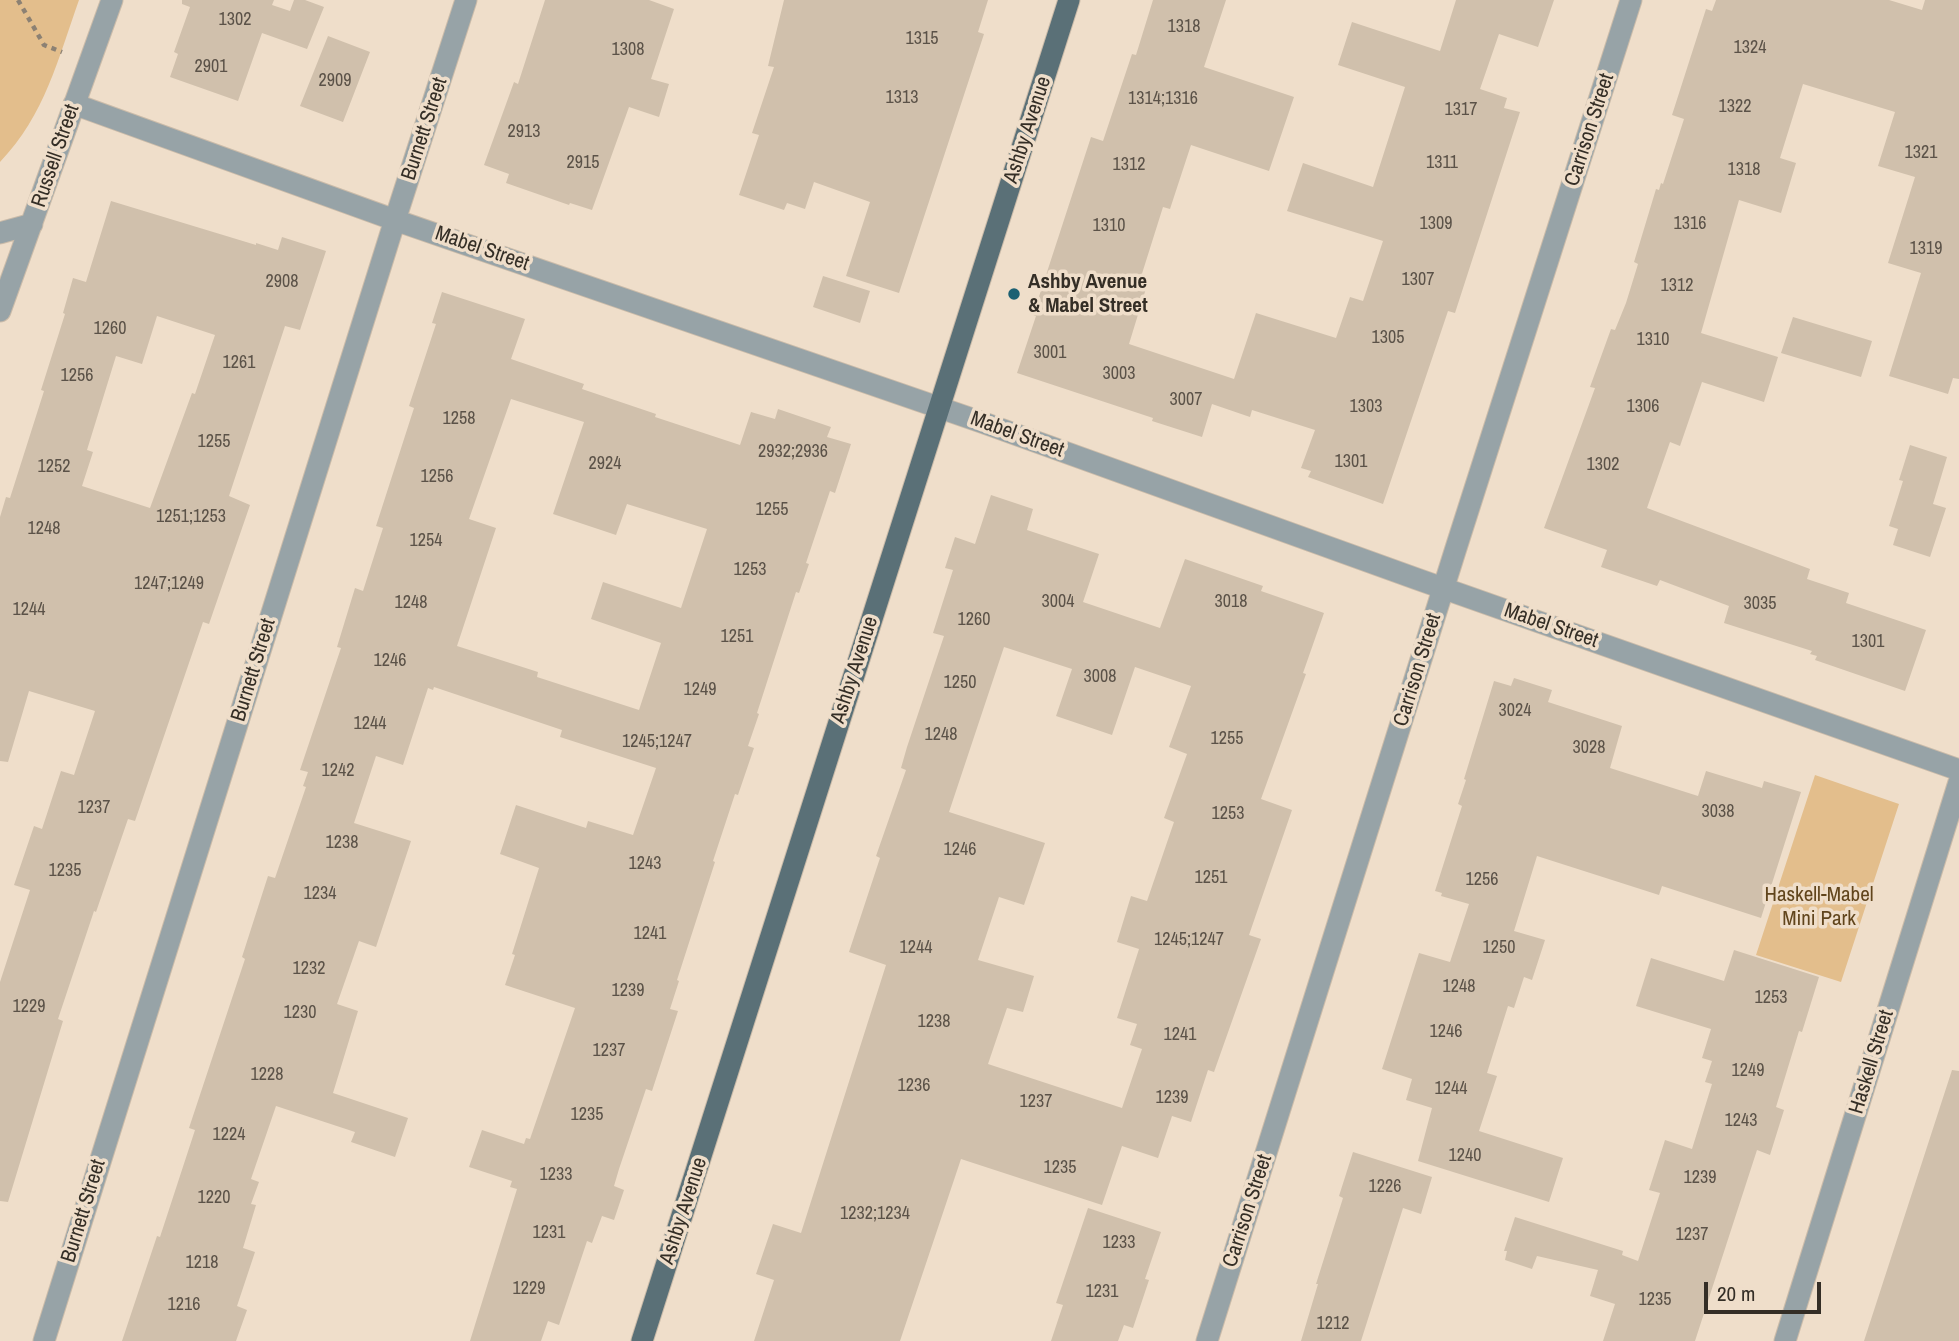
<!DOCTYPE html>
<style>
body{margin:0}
#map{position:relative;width:1959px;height:1341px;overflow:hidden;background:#efdeca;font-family:"Archivo Narrow",sans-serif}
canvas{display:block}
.scale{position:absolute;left:1704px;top:1282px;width:117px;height:32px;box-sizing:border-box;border:4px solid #342e26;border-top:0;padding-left:9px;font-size:21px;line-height:24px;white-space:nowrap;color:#342e26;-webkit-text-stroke:5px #efdeca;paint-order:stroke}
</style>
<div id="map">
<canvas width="1959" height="1341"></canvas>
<div class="scale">20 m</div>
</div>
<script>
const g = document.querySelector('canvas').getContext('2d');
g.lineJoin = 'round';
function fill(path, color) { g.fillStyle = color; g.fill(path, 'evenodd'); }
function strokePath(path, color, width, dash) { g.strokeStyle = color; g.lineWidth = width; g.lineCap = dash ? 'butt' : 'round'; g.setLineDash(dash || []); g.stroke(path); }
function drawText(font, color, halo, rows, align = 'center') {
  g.font = font + ' "Archivo Narrow",sans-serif'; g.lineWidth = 7; g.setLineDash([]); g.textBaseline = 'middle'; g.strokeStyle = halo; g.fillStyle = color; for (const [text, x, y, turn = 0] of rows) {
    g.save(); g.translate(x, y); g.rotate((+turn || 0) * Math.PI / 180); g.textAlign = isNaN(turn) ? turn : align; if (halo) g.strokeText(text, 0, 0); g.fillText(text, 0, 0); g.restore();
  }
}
const green = new Path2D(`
 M 0,0 L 79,0 C 58,59 45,115 0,162 Z
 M 1815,775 L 1899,804 L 1841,982 L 1756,955 Z`);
const building = new Path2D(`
 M 182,0 L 274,0 L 272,5 L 290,11 L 294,0 L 305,0 L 324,7 L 307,49 L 262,33 L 238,101 L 170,77 L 178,54 L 174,52 L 190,7 L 182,4 Z
 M 545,0 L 649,0 L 674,9 L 651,79 L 669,84 L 659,117 L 629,107 L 592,210 L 570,203 L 569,205 L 506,183 L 509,174 L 484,165 L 514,82 L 518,84 Z
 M 784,0 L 988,0 L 978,32 L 984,34 L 899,293 L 846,276 L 870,202 L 814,182 L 805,209 L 787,203 L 784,210 L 739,195 L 759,135 L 752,133 L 774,67 L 768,66 Z
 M 1153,0 L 1226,0 L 1204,67 L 1294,97 L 1269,171 L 1191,145 L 1170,209 L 1163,207 L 1140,280 L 1148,282 L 1129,344 L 1234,379 L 1256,313 L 1336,338 L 1350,297 L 1363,301 L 1383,241 L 1287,211 L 1303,163 L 1373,187 L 1405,87 L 1338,65 L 1352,22 L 1440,51 L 1456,0 L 1554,0 L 1538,47 L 1499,34 L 1480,89 L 1507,98 L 1504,108 L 1520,112 L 1455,313 L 1448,311 L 1383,504 L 1308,477 L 1311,471 L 1301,468 L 1315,430 L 1252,410 L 1250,417 L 1212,404 L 1202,437 L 1152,421 L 1153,418 L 1017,373 L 1036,316 L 1033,315 L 1091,137 L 1103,141 L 1132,54 L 1136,55 Z
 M 1716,0 L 1889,0 L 1922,10 L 1925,0 L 1959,0 L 1959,379 L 1953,378 L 1948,394 L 1889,376 L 1921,273 L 1888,263 L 1915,177 L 1878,166 L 1895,112 L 1803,84 L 1780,158 L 1796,163 L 1781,213 L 1739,200 L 1701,333 L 1778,357 L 1764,402 L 1702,382 L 1680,446 L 1670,442 L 1647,508 L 1810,569 L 1807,579 L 1849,593 L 1846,603 L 1926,630 L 1905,691 L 1815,660 L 1817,656 L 1810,654 L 1812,651 L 1724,623 L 1729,606 L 1660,580 L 1657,586 L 1601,567 L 1607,550 L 1544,528 L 1595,388 L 1590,387 L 1611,329 L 1615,330 L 1626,303 L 1638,264 L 1634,262 L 1656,189 L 1659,190 L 1661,183 L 1663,184 L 1684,119 L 1672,115 L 1706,9 L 1712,11 Z
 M 328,36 L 370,52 L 343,122 L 300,106 Z
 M 111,201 L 256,245 L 256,243 L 278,250 L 282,237 L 326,251 L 300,330 L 285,326 L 229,496 L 250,505 L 209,624 L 203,622 L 135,821 L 128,819 L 96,912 L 94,911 L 58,1019 L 63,1021 L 8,1202 L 0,1201 L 0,982 L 30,890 L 14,885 L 34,826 L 42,829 L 61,771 L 74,775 L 95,711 L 29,691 L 8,762 L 0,761 L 0,517 L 6,497 L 10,498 L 44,391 L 41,390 L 65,314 L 63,313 L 73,278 L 86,282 ZM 157,316 L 215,335 L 195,394 L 192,393 L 150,508 L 82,486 L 93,452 L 87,450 L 116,356 L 142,364 Z
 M 823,276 L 870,291 L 860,323 L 813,307 Z
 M 442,292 L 525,319 L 511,359 L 584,384 L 582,389 L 656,414 L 655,417 L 740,445 L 751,412 L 775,419 L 778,409 L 831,427 L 827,437 L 851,444 L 835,493 L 830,491 L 806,563 L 809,564 L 799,593 L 796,592 L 757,713 L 759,714 L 748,746 L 754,748 L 738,795 L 735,794 L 713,861 L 715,862 L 677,980 L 679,981 L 670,1009 L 678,1011 L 652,1091 L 646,1089 L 619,1169 L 614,1186 L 624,1190 L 614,1220 L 602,1216 L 592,1243 L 587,1241 L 559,1325 L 548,1321 L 541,1341 L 470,1341 L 517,1189 L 510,1187 L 512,1181 L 469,1167 L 482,1130 L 524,1144 L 526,1138 L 530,1139 L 575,1008 L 505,985 L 515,955 L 512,954 L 539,868 L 500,854 L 516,805 L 586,828 L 588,821 L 633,835 L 656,768 L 560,737 L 562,730 L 434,687 L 433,690 L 428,688 L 403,765 L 376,756 L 354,823 L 411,841 L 376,947 L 359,941 L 337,1004 L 358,1011 L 333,1093 L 408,1118 L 395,1157 L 351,1142 L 355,1132 L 276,1106 L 251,1179 L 259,1182 L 251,1204 L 256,1205 L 243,1248 L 255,1252 L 237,1306 L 247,1310 L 236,1341 L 122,1341 L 157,1236 L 160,1237 L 195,1130 L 189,1128 L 245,959 L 242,957 L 268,876 L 275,878 L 306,787 L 303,786 L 308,772 L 300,770 L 341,648 L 337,647 L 355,588 L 363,591 L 383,528 L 376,526 L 414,408 L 409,406 L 436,324 L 432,323 ZM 511,399 L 584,422 L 553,514 L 616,535 L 627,504 L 707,529 L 681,608 L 603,582 L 591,619 L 661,643 L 639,710 L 537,677 L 538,672 L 457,646 L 496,528 L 469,519 Z
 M 1793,317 L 1872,341 L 1861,377 L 1781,353 Z
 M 1910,445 L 1947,457 L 1933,504 L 1946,508 L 1930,557 L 1893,545 L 1898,529 L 1889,526 L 1903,481 L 1899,480 Z
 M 991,495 L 1033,509 L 1027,530 L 1099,554 L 1083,602 L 1160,628 L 1185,559 L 1263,586 L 1261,591 L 1324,613 L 1303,673 L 1306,674 L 1261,799 L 1292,810 L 1249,935 L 1261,939 L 1214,1072 L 1208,1070 L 1191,1122 L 1172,1116 L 1158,1158 L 1122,1146 L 1102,1205 L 961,1159 L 900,1341 L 754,1341 L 774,1280 L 756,1274 L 773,1224 L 801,1233 L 886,965 L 849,952 L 880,858 L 876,856 L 906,770 L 901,768 L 907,747 L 944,636 L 933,633 L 953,570 L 945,568 L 955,537 L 975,544 ZM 1004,647 L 1072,669 L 1056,716 L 1112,735 L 1135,667 L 1191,686 L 1169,747 L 1187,754 L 1164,818 L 1174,822 L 1147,901 L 1131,896 L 1117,942 L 1139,949 L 1117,1018 L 1137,1024 L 1130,1045 L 1142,1049 L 1122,1108 L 988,1064 L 1007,1008 L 1023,1012 L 1034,976 L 978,960 L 999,897 L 1024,905 L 1045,843 L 949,812 Z
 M 1514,678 L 1552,690 L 1548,702 L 1622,726 L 1610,768 L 1698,796 L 1706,771 L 1762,788 L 1764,781 L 1801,792 L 1761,918 L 1662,886 L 1659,895 L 1537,856 L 1514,931 L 1545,940 L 1532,980 L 1524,977 L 1514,1008 L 1508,1006 L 1487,1073 L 1497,1076 L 1479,1131 L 1563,1158 L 1549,1202 L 1418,1161 L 1432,1108 L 1406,1100 L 1412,1079 L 1382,1069 L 1419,953 L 1450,962 L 1469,904 L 1441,896 L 1442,893 L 1435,891 L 1462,806 L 1458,804 L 1466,780 L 1464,779 L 1494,681 L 1511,686 Z
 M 1734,950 L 1819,977 L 1802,1032 L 1799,1031 L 1776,1107 L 1784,1110 L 1770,1155 L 1757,1150 L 1695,1341 L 1603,1341 L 1615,1304 L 1590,1296 L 1598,1270 L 1537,1256 L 1532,1269 L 1505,1260 L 1507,1251 L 1504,1251 L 1515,1217 L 1623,1251 L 1622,1255 L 1638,1261 L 1660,1193 L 1649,1190 L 1665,1140 L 1692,1149 L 1712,1084 L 1705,1082 L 1712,1061 L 1702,1058 L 1711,1029 L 1636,1006 L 1651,958 L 1724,981 Z
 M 1952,1070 L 1959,1071 L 1959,1341 L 1864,1341 Z
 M 1353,1152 L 1432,1177 L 1421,1214 L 1403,1208 L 1361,1341 L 1301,1341 L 1318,1284 L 1316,1284 L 1343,1198 L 1339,1196 Z
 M 1088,1208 L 1161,1232 L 1145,1279 L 1149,1280 L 1133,1328 L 1124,1325 L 1118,1341 L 1051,1341 L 1063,1305 L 1056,1303 Z`);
const path = new Path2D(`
 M 18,0 L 44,45 L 62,52`);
const street = new Path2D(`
 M 74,104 L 395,220 L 984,423 L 1417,579 L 1959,770
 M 0,233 L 32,224
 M 0,311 L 112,0
 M 44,1341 L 395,220 L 466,0
 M 1207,1341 L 1456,548 L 1631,0
 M 1785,1341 L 1959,782`);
const primary = new Path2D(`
 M 642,1341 L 1069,0`);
const markers = [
 [1014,294,7,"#1c6072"]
];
const numberNames = [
 ["1302",235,20],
 ["1318",1184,27],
 ["1315",922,39],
 ["1324",1750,48],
 ["1308",628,50],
 ["2901",211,67],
 ["2909",335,81],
 ["1313",902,98],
 ["1314;1316",1163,99],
 ["1322",1735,107],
 ["1317",1461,110],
 ["2913",524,132],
 ["1321",1921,153],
 ["2915",583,163],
 ["1311",1442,163],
 ["1312",1129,165],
 ["1318",1744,170],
 ["1309",1436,224],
 ["1316",1690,224],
 ["1310",1109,226],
 ["1319",1926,249],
 ["1307",1418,280],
 ["2908",282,282],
 ["1312",1677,286],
 ["1260",110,329],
 ["1305",1388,338],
 ["1310",1653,340],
 ["3001",1050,353],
 ["1261",239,363],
 ["3003",1119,374],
 ["1256",77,376],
 ["3007",1186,400],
 ["1303",1366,407],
 ["1306",1643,407],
 ["1258",459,419],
 ["1255",214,442],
 ["2932;2936",793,452],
 ["1301",1351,462],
 ["2924",605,464],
 ["1302",1603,465],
 ["1252",54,467],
 ["1256",437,477],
 ["1255",772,510],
 ["1251;1253",191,517],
 ["1248",44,529],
 ["1254",426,541],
 ["1253",750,570],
 ["1247;1249",169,584],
 ["3004",1058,602],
 ["3018",1231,602],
 ["1248",411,603],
 ["3035",1760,604],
 ["1244",29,610],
 ["1260",974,620],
 ["1251",737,637],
 ["1301",1868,642],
 ["1246",390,661],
 ["3008",1100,677],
 ["1250",960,683],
 ["1249",700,690],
 ["3024",1515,711],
 ["1244",370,724],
 ["1248",941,735],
 ["1255",1227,739],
 ["1245;1247",657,742],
 ["3028",1589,748],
 ["1242",338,771],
 ["1237",94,808],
 ["3038",1718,812],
 ["1253",1228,814],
 ["1238",342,843],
 ["1246",960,850],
 ["1243",645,864],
 ["1235",65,871],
 ["1251",1211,878],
 ["1256",1482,880],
 ["1234",320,894],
 ["1241",650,934],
 ["1245;1247",1189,940],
 ["1244",916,948],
 ["1250",1499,948],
 ["1232",309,969],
 ["1248",1459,987],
 ["1239",628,991],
 ["1253",1771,998],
 ["1229",29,1007],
 ["1230",300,1013],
 ["1238",934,1022],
 ["1246",1446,1032],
 ["1241",1180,1035],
 ["1237",609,1051],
 ["1249",1748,1071],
 ["1228",267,1075],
 ["1236",914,1086],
 ["1244",1451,1089],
 ["1239",1172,1098],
 ["1237",1036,1102],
 ["1235",587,1115],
 ["1243",1741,1121],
 ["1224",229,1135],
 ["1240",1465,1156],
 ["1235",1060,1168],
 ["1233",556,1175],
 ["1239",1700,1178],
 ["1226",1385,1187],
 ["1220",214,1198],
 ["1232;1234",875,1214],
 ["1231",549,1233],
 ["1237",1692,1235],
 ["1233",1119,1243],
 ["1218",202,1263],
 ["1229",529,1289],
 ["1231",1102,1292],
 ["1235",1655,1300],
 ["1216",184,1305],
 ["1212",1333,1324]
];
const streetNames = [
 ["Burnett Street",425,129,-72],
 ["Ashby Avenue",1028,130,-72],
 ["Carrison Street",1590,130,-72],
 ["Russell Street",56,156,-71],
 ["Mabel Street",482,249,19],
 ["Mabel Street",1017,435,20],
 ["Mabel Street",1551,626,19],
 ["Burnett Street",254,670,-73],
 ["Ashby Avenue",855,670,-72],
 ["Carrison Street",1418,670,-73],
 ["Haskell Street",1872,1062,-73],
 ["Burnett Street",84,1211,-73],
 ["Ashby Avenue",684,1211,-72],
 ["Carrison Street",1248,1211,-72]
];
const poiNames = [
 ["Ashby Avenue",1028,282],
 ["& Mabel Street",1028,306]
];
const parkNames = [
 ["Haskell-Mabel",1819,895],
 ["Mini Park",1819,919]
];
fill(green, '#e3be8c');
fill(building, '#d0c0ac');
strokePath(street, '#cabba9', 23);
strokePath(primary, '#cabba9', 23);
strokePath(path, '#8c8173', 4.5, [5, 5]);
strokePath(street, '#97a3a7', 21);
strokePath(primary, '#5a7077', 21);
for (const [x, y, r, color] of markers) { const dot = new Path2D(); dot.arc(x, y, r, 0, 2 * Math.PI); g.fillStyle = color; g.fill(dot); strokePath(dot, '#efdeca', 2.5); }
drawText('18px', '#5b5248', null, numberNames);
drawText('21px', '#342e26', '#efdeca', streetNames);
drawText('bold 21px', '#342e26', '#efdeca', poiNames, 'left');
drawText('21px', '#61451c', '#efdeca', parkNames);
</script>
